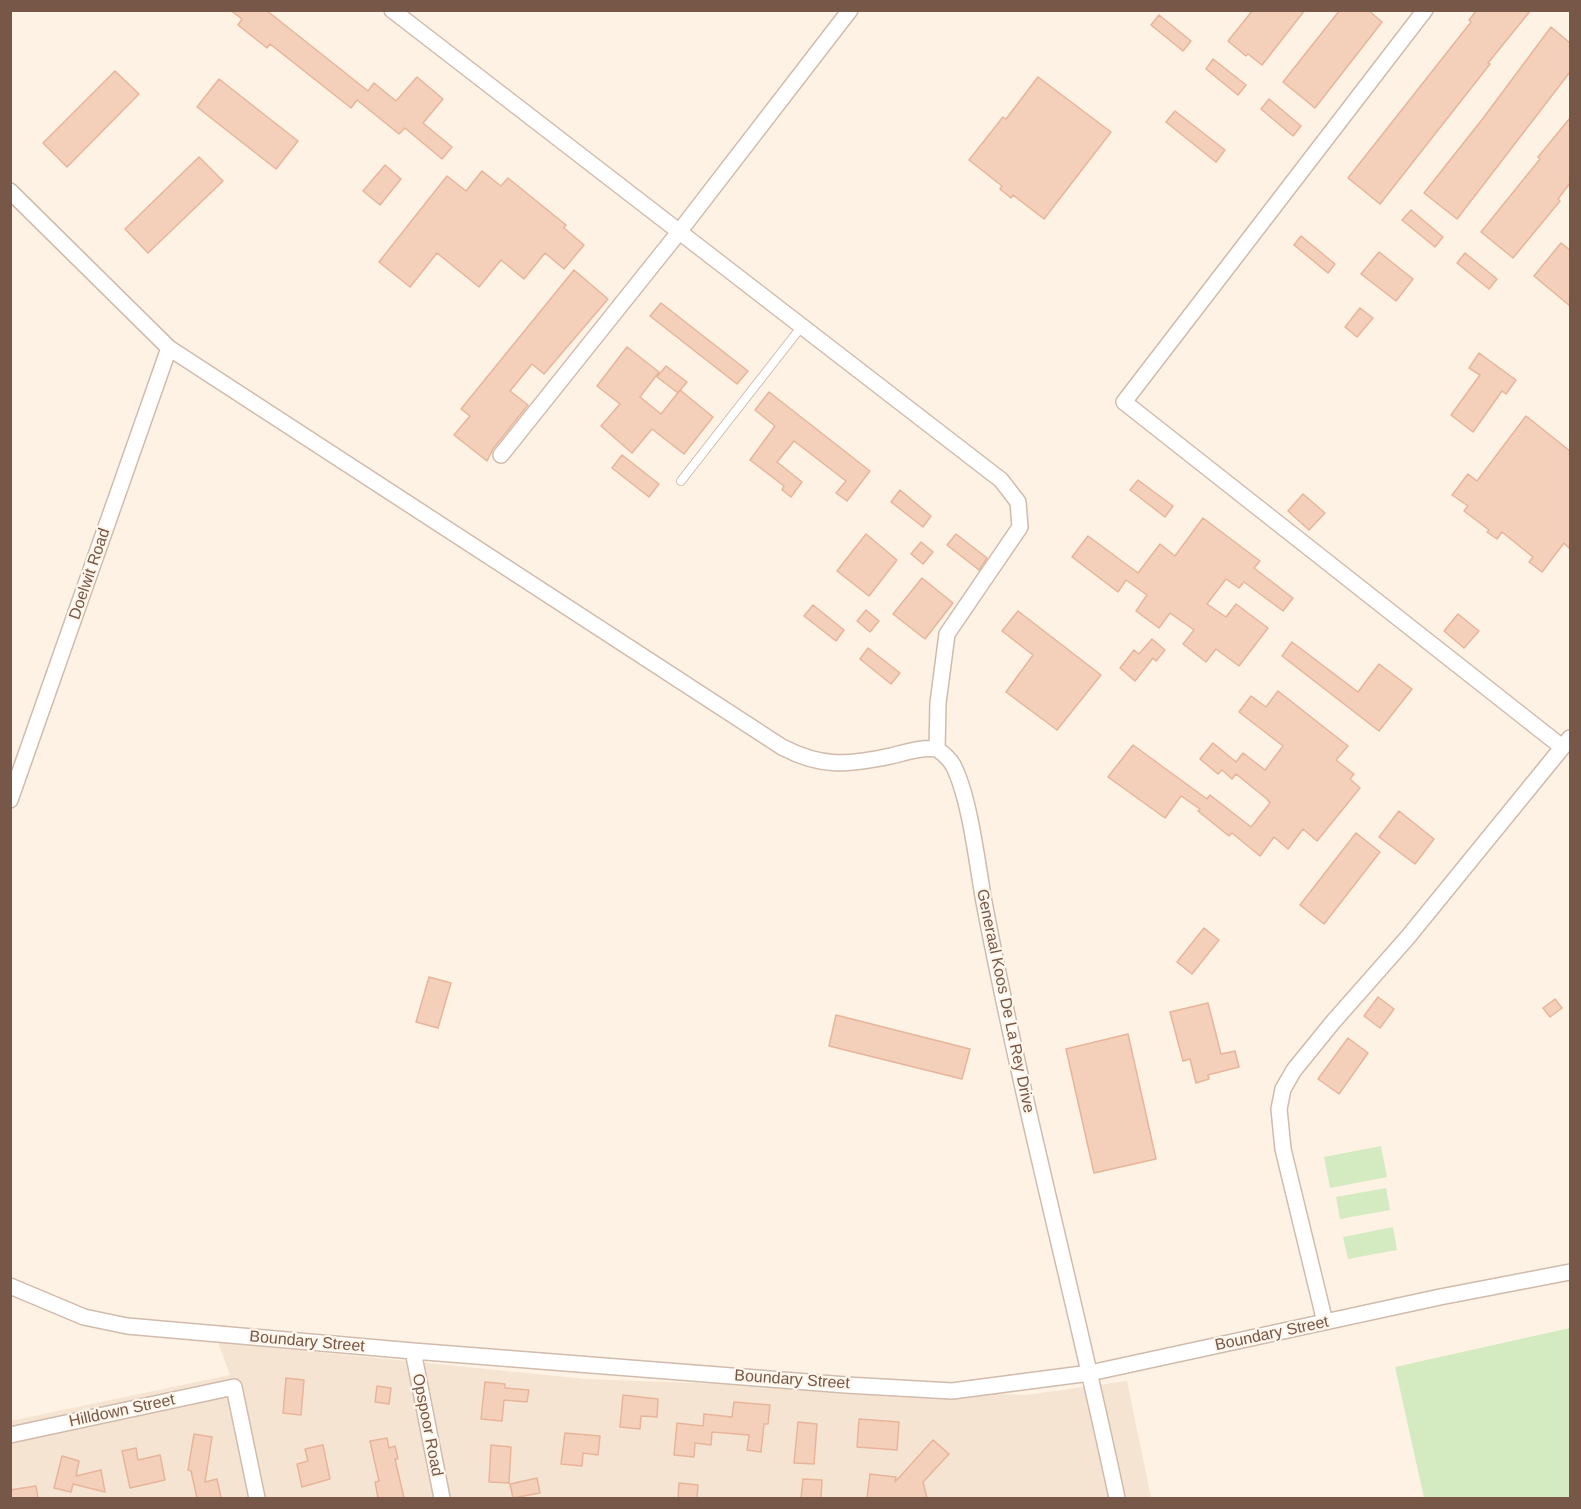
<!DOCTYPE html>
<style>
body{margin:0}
#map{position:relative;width:1581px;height:1509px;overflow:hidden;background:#fdf2e3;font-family:Arial,sans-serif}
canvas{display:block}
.frame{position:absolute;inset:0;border:12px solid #765748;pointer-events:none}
</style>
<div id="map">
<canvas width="1581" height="1509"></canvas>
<div class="frame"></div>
</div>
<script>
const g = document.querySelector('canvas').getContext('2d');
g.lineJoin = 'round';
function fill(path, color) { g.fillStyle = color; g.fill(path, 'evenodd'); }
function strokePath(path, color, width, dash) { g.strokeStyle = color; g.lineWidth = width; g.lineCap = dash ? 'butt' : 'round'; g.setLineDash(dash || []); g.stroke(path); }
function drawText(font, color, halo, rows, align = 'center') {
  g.font = font + ' Arial,sans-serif'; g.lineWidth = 4.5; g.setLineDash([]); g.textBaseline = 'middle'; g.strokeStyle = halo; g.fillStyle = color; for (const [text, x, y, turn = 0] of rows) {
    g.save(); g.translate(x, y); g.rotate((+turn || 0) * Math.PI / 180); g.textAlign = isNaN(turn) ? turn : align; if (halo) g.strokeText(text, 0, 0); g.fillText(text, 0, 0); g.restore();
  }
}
const residential = new Path2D(`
 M 218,1342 L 585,1379 L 1026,1395 L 1127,1381 L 1151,1498 L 11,1498 L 10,1421 L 230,1375 Z`);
const green = new Path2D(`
 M 1381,1146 L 1387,1177 L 1330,1188 L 1324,1157 Z
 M 1386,1188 L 1390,1210 L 1340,1219 L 1336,1197 Z
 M 1393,1227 L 1397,1250 L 1348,1259 L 1343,1237 Z
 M 1570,1328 L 1570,1498 L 1424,1498 L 1395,1367 Z`);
const building = new Path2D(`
 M 230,10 L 266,10 L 368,91 L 374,83 L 396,101 L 417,77 L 443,99 L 423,123 L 452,147 L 442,159 L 405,128 L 399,134 L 357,100 L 351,108 L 270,44 L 267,48 L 238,25 L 242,19 Z
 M 1253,10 L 1305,10 L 1262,65 L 1248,54 L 1246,56 L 1228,41 Z
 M 1340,10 L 1368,10 L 1382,22 L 1315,108 L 1283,82 Z
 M 1477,10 L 1531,10 L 1488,63 L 1490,64 L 1380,204 L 1348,178 L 1471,22 L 1469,20 Z
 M 1159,15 L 1191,41 L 1183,51 L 1151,25 Z
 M 1551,27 L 1570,43 L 1570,72 L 1457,219 L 1424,193 L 1484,117 Z
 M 1213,59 L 1246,85 L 1238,95 L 1206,69 Z
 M 115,71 L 139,94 L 67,167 L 43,143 Z
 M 1038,77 L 1111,132 L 1044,219 L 1013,195 L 1011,198 L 1000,189 L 1002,186 L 969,160 L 1003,117 L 1006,119 Z
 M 219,79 L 298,141 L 276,169 L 197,107 Z
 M 1269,99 L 1301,126 L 1293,136 L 1261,109 Z
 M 1175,111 L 1225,150 L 1216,162 L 1166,122 Z
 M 1570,118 L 1570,183 L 1558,199 L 1560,201 L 1513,258 L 1481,232 L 1540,159 L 1538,157 Z
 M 199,157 L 223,181 L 148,253 L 125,229 Z
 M 385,165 L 401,179 L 380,205 L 363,191 Z
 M 482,171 L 501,186 L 508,178 L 566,225 L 564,228 L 584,245 L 564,269 L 545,253 L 524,279 L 501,260 L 479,287 L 437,253 L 410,287 L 379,262 L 447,176 L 466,191 Z
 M 1411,210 L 1443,237 L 1435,247 L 1402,220 Z
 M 1301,236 L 1335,264 L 1328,273 L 1294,245 Z
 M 1561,243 L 1570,250 L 1570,306 L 1534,276 Z
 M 1379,252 L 1413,279 L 1396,301 L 1361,274 Z
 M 1465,253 L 1497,279 L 1489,289 L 1457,263 Z
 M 574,270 L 608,299 L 544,374 L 532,364 L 510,391 L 528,405 L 493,449 L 487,461 L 454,435 L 470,416 L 461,409 Z
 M 661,303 L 748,371 L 737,384 L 650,316 Z
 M 1360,308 L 1373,318 L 1357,337 L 1345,327 Z
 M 627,347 L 659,372 L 640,397 L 661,414 L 680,390 L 713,417 L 684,454 L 652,429 L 632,453 L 601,426 L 620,404 L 597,386 Z
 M 1479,353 L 1516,380 L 1506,394 L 1502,391 L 1473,432 L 1451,415 L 1480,375 L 1469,368 Z
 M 666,366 L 687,382 L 678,393 L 657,377 Z
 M 769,392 L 870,471 L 847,501 L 836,493 L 846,481 L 794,441 L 777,462 L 802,482 L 791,497 L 782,490 L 784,486 L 750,460 L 775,426 L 755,410 Z
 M 1526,416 L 1570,451 L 1570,549 L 1564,543 L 1542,572 L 1529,562 L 1533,557 L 1502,532 L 1497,539 L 1487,532 L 1489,530 L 1464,511 L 1468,506 L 1452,495 L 1468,474 L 1477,481 Z
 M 622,455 L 659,484 L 649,497 L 612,468 Z
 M 1138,480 L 1173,506 L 1165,517 L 1130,490 Z
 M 900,490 L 931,516 L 923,527 L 891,502 Z
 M 1303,494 L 1325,513 L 1309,530 L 1288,511 Z
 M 1203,518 L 1260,561 L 1254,568 L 1293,598 L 1283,611 L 1244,582 L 1239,588 L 1226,579 L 1207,604 L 1226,617 L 1236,604 L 1268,628 L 1239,666 L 1216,649 L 1206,662 L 1183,644 L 1194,630 L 1170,613 L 1159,628 L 1136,611 L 1147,595 L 1126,580 L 1118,592 L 1072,557 L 1088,536 L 1138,573 L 1160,544 L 1175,556 Z
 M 866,534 L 897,560 L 869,596 L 837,571 Z
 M 956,534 L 987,558 L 979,570 L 947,545 Z
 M 921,542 L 933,552 L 923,564 L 911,554 Z
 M 922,578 L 953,603 L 925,639 L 893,614 Z
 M 813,605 L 844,630 L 836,641 L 804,616 Z
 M 866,610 L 879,621 L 870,632 L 857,621 Z
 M 1018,611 L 1101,675 L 1057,730 L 1006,692 L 1033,655 L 1002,631 Z
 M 1458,614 L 1479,631 L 1464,648 L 1444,631 Z
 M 1152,639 L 1165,650 L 1156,661 L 1153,658 L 1135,681 L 1120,668 L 1134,650 L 1139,654 Z
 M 1292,642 L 1358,692 L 1379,664 L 1412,689 L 1379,731 L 1282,656 Z
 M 868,648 L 900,673 L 891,684 L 860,659 Z
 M 1278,691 L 1348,746 L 1336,760 L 1354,774 L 1350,779 L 1360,788 L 1317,841 L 1303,829 L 1288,849 L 1274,837 L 1260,856 L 1232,833 L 1229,836 L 1198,811 L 1200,809 L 1181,796 L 1165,818 L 1108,777 L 1133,745 L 1207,799 L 1210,795 L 1251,827 L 1270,803 L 1267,799 L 1236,774 L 1232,779 L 1222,770 L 1218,774 L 1200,759 L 1213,743 L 1236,762 L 1243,753 L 1265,770 L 1283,746 L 1239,712 L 1251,696 L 1266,707 Z
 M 1399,811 L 1434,839 L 1415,864 L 1379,837 Z
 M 1356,833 L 1380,852 L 1324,924 L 1300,905 Z
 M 1204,928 L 1219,940 L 1192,974 L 1177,962 Z
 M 429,977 L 451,983 L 438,1028 L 416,1022 Z
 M 1378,997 L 1394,1009 L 1380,1028 L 1364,1016 Z
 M 1555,999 L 1562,1008 L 1550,1017 L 1543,1008 Z
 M 1208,1003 L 1221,1054 L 1235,1051 L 1239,1067 L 1208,1075 L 1209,1079 L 1196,1083 L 1190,1059 L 1183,1061 L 1170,1012 Z
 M 836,1015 L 970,1049 L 962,1079 L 829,1046 Z
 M 1128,1034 L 1156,1159 L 1094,1173 L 1066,1049 Z
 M 1348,1038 L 1368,1053 L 1339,1094 L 1318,1079 Z
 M 286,1378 L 304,1380 L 301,1415 L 283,1413 Z
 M 485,1382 L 505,1384 L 505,1388 L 529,1390 L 527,1402 L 504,1400 L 502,1421 L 481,1419 Z
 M 377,1386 L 391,1388 L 389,1404 L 375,1402 Z
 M 623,1395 L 658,1399 L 657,1417 L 641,1416 L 640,1429 L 620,1427 Z
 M 734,1402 L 770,1405 L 768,1424 L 764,1424 L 761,1452 L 747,1450 L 749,1435 L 712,1432 L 711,1445 L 695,1443 L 694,1457 L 674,1455 L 677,1423 L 703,1426 L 704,1414 L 732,1417 Z
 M 859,1419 L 899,1422 L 897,1450 L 857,1447 Z
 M 798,1422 L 817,1424 L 814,1464 L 794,1463 Z
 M 565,1433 L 600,1436 L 598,1455 L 583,1453 L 582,1466 L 561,1464 Z
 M 194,1434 L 212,1437 L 205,1482 L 217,1479 L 221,1498 L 197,1498 L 191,1471 L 188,1470 Z
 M 387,1438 L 389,1448 L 395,1446 L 398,1459 L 395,1459 L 404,1498 L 378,1498 L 375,1482 L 379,1481 L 370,1441 Z
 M 933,1440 L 949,1454 L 923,1482 L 927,1498 L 867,1498 L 870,1474 L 896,1477 L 895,1482 Z
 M 323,1445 L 330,1479 L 302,1487 L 297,1464 L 308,1461 L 305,1449 Z
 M 491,1445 L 511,1447 L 509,1483 L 489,1482 Z
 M 136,1448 L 138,1460 L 160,1455 L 165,1480 L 130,1488 L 122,1451 Z
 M 62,1456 L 79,1461 L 76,1476 L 101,1470 L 105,1492 L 73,1484 L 71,1492 L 54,1488 Z
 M 537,1478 L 540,1493 L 513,1498 L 510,1484 Z
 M 803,1479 L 822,1480 L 821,1498 L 801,1498 Z
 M 679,1483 L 698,1485 L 697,1498 L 678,1498 Z
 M 36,1486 L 38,1498 L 10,1498 L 10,1490 Z`);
const lane = new Path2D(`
 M 681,481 L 802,326`);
const street = new Path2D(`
 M 392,10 L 1001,480 L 1018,502 L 1020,527 L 947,634 L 938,703 L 937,749 C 944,754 949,758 953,765 C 970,798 977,863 984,902 C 1022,1102 1075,1299 1117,1498
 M 1425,10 L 1124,402 L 1562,747
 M 10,191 L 169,348 L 782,747 C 822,768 848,765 891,756 C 907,752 922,747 937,749
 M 501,455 L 679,232 L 850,10
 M 10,800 L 169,348
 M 10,1286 L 84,1317 L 127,1326 L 413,1351 L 846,1385 L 952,1391 L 1090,1373 L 1440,1297 L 1570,1272
 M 1325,1322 L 1283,1149 L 1279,1109 L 1283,1089 L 1294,1070 L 1333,1022 L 1408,937 L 1570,738
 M 413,1351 L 442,1498
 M 10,1435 L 234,1387 L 257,1498`);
const streetNames = [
 ["Doelwit Road",90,574,-71],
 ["Generaal Koos De La Rey Drive",1005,1001,78],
 ["Boundary Street",1272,1334,-12],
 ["Boundary Street",307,1342,5],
 ["Boundary Street",792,1380,4],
 ["Hilldown Street",122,1411,-12],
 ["Opspoor Road",427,1425,79]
];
fill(residential, '#f5e4d2');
fill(green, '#d4ebc1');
fill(building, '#f4cfba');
strokePath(building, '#e7b59a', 1.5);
strokePath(lane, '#d1bbac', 10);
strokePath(street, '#d1bbac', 18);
strokePath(lane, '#fff', 8);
strokePath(street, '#fff', 15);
drawText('16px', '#765748', '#fff6eb', streetNames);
</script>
